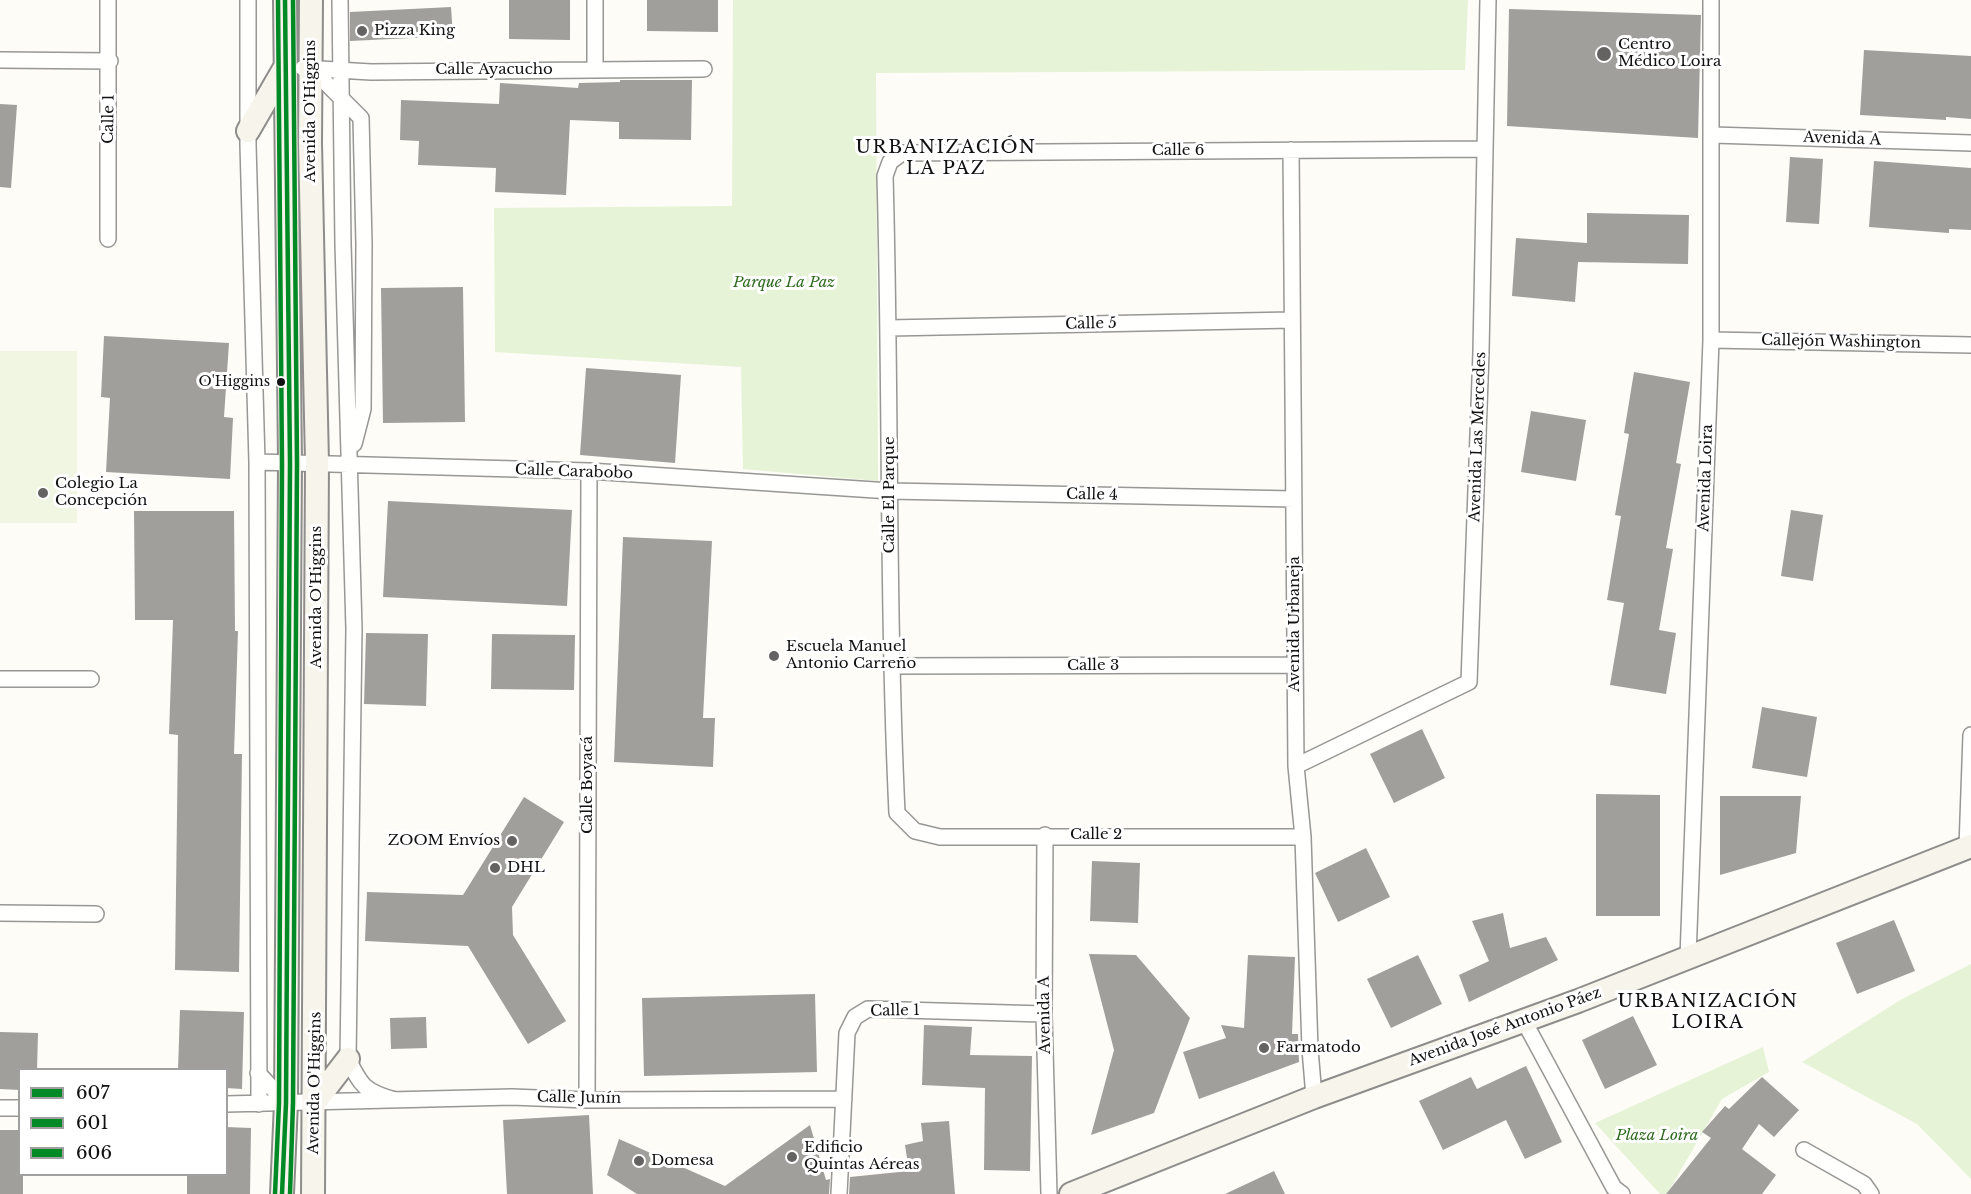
<!DOCTYPE html>
<meta charset="utf-8">
<style>
body{margin:0}
#map{position:relative;width:1971px;height:1194px;overflow:hidden;background:#fdfcf7;font-family:"Libre Baskerville",serif}
canvas{display:block}
.legend{position:absolute;left:18px;top:1068px;width:210px;height:108px;box-sizing:border-box;background:#fff;border:2px solid #a0a0a0;margin:0;padding:8px 10px;list-style:none;font-size:18px;color:#111}
.legend li{display:flex;align-items:center;gap:12px;height:30px}
.legend b{width:30px;border:2px solid #a0a0a0}
</style>
<div id="map">
<canvas width="1971" height="1194"></canvas>
<ul class="legend">
<li><b style="height:8px;background:#008a26"></b>607</li>
<li><b style="height:8px;background:#008a26"></b>601</li>
<li><b style="height:8px;background:#008a26"></b>606</li>
</ul>
</div>
<script>
const g = document.querySelector('canvas').getContext('2d');
g.lineJoin = 'round';
function fill(path, color) { g.fillStyle = color; g.fill(path, 'evenodd'); }
function strokePath(path, color, width, dash) { g.strokeStyle = color; g.lineWidth = width; g.lineCap = dash ? 'butt' : 'round'; g.setLineDash(dash || []); g.stroke(path); }
function drawText(font, color, halo, rows, align = 'center') {
  g.font = font + ' "Libre Baskerville",serif'; g.lineWidth = 6; g.setLineDash([]); g.textBaseline = 'middle'; g.strokeStyle = halo; g.fillStyle = color; for (const [text, x, y, turn = 0] of rows) {
    g.save(); g.translate(x, y); g.rotate((+turn || 0) * Math.PI / 180); g.textAlign = isNaN(turn) ? turn : align; if (halo) g.strokeText(text, 0, 0); g.fillText(text, 0, 0); g.restore();
  }
}
const green = new Path2D(`
 M 733,0 L 1468,0 L 1465,70 L 876,73 L 878,481 L 743,469 L 741,367 L 495,352 L 494,208 L 732,206 Z
 M 1971,964 L 1971,1179 L 1917,1124 L 1802,1062 L 1902,999 Z
 M 1763,1047 L 1769,1072 L 1722,1099 L 1667,1194 L 1660,1194 L 1595,1123 Z`);
const pitch = new Path2D(`
 M 0,351 L 77,351 L 77,523 L 0,523 Z`);
const building = new Path2D(`
 M 509,0 L 570,0 L 570,40 L 509,39 Z
 M 647,0 L 718,0 L 718,32 L 647,31 Z
 M 451,7 L 453,36 L 350,41 L 350,12 Z
 M 1509,9 L 1701,15 L 1698,138 L 1507,126 Z
 M 1864,50 L 1971,56 L 1971,119 L 1946,117 L 1946,120 L 1860,115 Z
 M 620,80 L 692,80 L 691,140 L 619,139 L 619,122 L 570,120 L 566,195 L 495,192 L 496,168 L 418,165 L 419,141 L 400,140 L 401,100 L 499,104 L 500,83 L 578,88 L 579,83 L 620,82 Z
 M 0,104 L 17,105 L 11,188 L 0,187 Z
 M 1790,157 L 1823,159 L 1819,224 L 1786,222 Z
 M 1874,161 L 1971,168 L 1971,230 L 1949,229 L 1949,233 L 1869,227 Z
 M 1587,213 L 1689,215 L 1688,264 L 1578,262 L 1575,302 L 1512,296 L 1516,238 L 1587,243 Z
 M 463,287 L 465,422 L 383,423 L 381,288 Z
 M 104,336 L 229,343 L 224,417 L 233,418 L 230,479 L 106,472 L 110,398 L 101,397 Z
 M 586,368 L 681,375 L 675,463 L 580,455 Z
 M 1634,372 L 1690,382 L 1676,463 L 1681,464 L 1666,548 L 1673,549 L 1659,630 L 1676,633 L 1666,694 L 1610,685 L 1624,603 L 1607,600 L 1621,516 L 1615,515 L 1629,434 L 1624,433 Z
 M 1531,411 L 1586,420 L 1576,481 L 1521,472 Z
 M 388,501 L 572,510 L 567,606 L 383,597 Z
 M 1791,510 L 1823,515 L 1813,581 L 1781,576 Z
 M 134,511 L 234,511 L 235,631 L 238,631 L 234,754 L 242,754 L 239,972 L 175,970 L 178,735 L 169,734 L 173,620 L 135,620 Z
 M 623,537 L 712,541 L 703,718 L 715,718 L 713,767 L 614,762 Z
 M 366,633 L 428,634 L 426,706 L 364,704 Z
 M 492,634 L 575,635 L 574,690 L 491,689 Z
 M 1762,707 L 1817,717 L 1807,777 L 1752,768 Z
 M 1422,729 L 1445,778 L 1394,803 L 1370,754 Z
 M 1596,794 L 1660,795 L 1660,916 L 1596,916 Z
 M 1720,796 L 1801,796 L 1796,853 L 1720,875 Z
 M 524,797 L 564,822 L 512,907 L 513,935 L 566,1021 L 528,1044 L 468,946 L 365,941 L 367,892 L 463,895 Z
 M 1366,848 L 1390,897 L 1338,922 L 1315,873 Z
 M 1092,861 L 1140,863 L 1138,923 L 1090,921 Z
 M 1503,913 L 1510,948 L 1546,937 L 1558,960 L 1469,1002 L 1459,975 L 1489,961 L 1472,921 Z
 M 1894,920 L 1915,971 L 1857,994 L 1836,943 Z
 M 1089,954 L 1136,955 L 1190,1018 L 1154,1113 L 1091,1135 L 1114,1050 Z
 M 1248,955 L 1295,957 L 1292,1034 L 1298,1034 L 1299,1062 L 1199,1099 L 1183,1052 L 1226,1038 L 1221,1025 L 1244,1028 Z
 M 1418,955 L 1442,1004 L 1391,1028 L 1367,979 Z
 M 815,994 L 817,1072 L 644,1076 L 642,998 Z
 M 180,1010 L 244,1012 L 242,1089 L 226,1088 L 226,1070 L 178,1070 Z
 M 1633,1016 L 1657,1065 L 1605,1089 L 1582,1040 Z
 M 426,1017 L 427,1048 L 391,1049 L 390,1018 Z
 M 924,1025 L 972,1027 L 970,1055 L 1032,1056 L 1030,1171 L 984,1170 L 985,1088 L 922,1085 Z
 M 0,1032 L 38,1033 L 37,1070 L 20,1070 L 20,1090 L 0,1089 Z
 M 1526,1066 L 1562,1142 L 1525,1159 L 1506,1120 L 1443,1150 L 1419,1101 L 1471,1077 L 1477,1089 Z
 M 1762,1077 L 1799,1110 L 1774,1137 L 1759,1124 L 1742,1149 L 1776,1175 L 1762,1194 L 1666,1194 L 1711,1138 L 1702,1132 L 1725,1106 L 1729,1109 Z
 M 589,1115 L 593,1194 L 507,1194 L 503,1120 Z
 M 949,1121 L 955,1194 L 849,1194 L 850,1177 L 909,1171 L 905,1145 L 923,1141 L 921,1123 Z
 M 810,1125 L 826,1180 L 830,1179 L 829,1194 L 637,1194 L 607,1175 L 619,1139 L 725,1186 Z
 M 226,1127 L 251,1128 L 250,1194 L 187,1194 L 187,1174 L 226,1174 Z
 M 0,1130 L 20,1130 L 20,1174 L 23,1174 L 23,1194 L 0,1194 Z
 M 1274,1171 L 1285,1194 L 1225,1194 Z`);
const minor = new Path2D(`
 M 248,0 L 248,145 L 257,462 L 259,1104
 M 340,0 L 343,244 L 354,629 L 348,1059 C 361,1086 365,1092 395,1100
 M 0,60 L 110,61
 M 303,68 L 371,72 L 704,69
 M 311,68 L 361,118 L 364,244 L 363,409 L 354,444
 M 595,70 L 595,0
 M 1713,135 L 1971,143
 M 1291,150 L 1296,766 L 1303,837 L 1310,1049 L 1314,1097
 M 108,239 L 108,0
 M 889,328 L 1292,320
 M 1711,340 L 1971,345
 M 257,462 L 589,471 L 890,491 L 1294,499
 M 890,666 L 1295,665
 M 0,679 L 91,679
 M 1296,766 L 1469,682 L 1481,352 L 1488,0
 M 1045,835 L 1044,1014 L 1049,1194
 M 1303,837 L 940,837 L 915,831 L 897,813 C 887,601 891,388 885,176 L 890,162 L 902,153 L 1484,149
 M 1967,847 L 1971,735
 M 0,913 L 96,914
 M 1688,957 L 1711,340 L 1711,0
 M 1524,1021 L 1614,1188 L 1622,1194
 M 258,1073 L 286,1103
 M 587,1100 L 589,471
 M 226,1104 L 512,1097 L 587,1100 L 844,1099
 M 0,1108 L 20,1108
 M 1804,1150 L 1864,1184 L 1871,1194
 M 839,1194 L 847,1033 L 855,1017 L 868,1009 L 1044,1014`);
const secondary = new Path2D(`
 M 311,0 L 310,143 L 317,463 L 313,1194
 M 248,131 L 284,69
 M 315,1102 L 348,1059
 M 282,1194 L 286,1103 L 290,463 L 285,0
 M 1071,1194 L 1314,1097 L 1578,1001 L 1971,846`);
const bus1 = new Path2D(`
 M 282,1194 L 286,1103 L 290,463 L 285,0`);
const bus2 = new Path2D(`
 M 290,1194 L 293,1103 L 297,463 L 293,0`);
const bus3 = new Path2D(`
 M 275,1194 L 279,1103 L 282,463 L 278,0`);
const markers = [
 [362,31,6,"#646362"],
 [1604,54,8,"#646362"],
 [281,382,5,"#111"],
 [43,493,6,"#646362"],
 [774,656,6,"#646362"],
 [512,841,6,"#646362"],
 [495,868,6,"#646362"],
 [1264,1048,6,"#646362"],
 [792,1157,6,"#646362"],
 [639,1161,6,"#646362"]
];
const busNames = [
 ["O'Higgins",270,382]
];
const poiNames = [
 ["Pizza King",374,31],
 ["Centro",1618,45],
 ["Médico Loira",1618,62],
 ["Colegio La",55,484],
 ["Concepción",55,501],
 ["Escuela Manuel",786,647],
 ["Antonio Carreño",786,664],
 ["ZOOM Envíos",500,841,"right"],
 ["DHL",507,868],
 ["Farmatodo",1276,1048],
 ["Edificio",804,1148],
 ["Quintas Aéreas",804,1165],
 ["Domesa",651,1161]
];
const streetNames = [
 ["Calle Ayacucho",494,70],
 ["Avenida O'Higgins",311,111,-90],
 ["Calle 1",109,119,-89],
 ["Avenida A",1842,139,2],
 ["Calle 6",1178,151],
 ["Calle 5",1091,324,-1],
 ["Callejón Washington",1841,342,1],
 ["Avenida Las Mercedes",1478,437,-88],
 ["Calle Carabobo",574,472,2],
 ["Avenida Loira",1706,478,-88],
 ["Calle El Parque",890,495,-90],
 ["Calle 4",1092,495,1],
 ["Avenida O'Higgins",317,597,-90],
 ["Avenida Urbaneja",1295,624,-90],
 ["Calle 3",1093,666],
 ["Calle Boyacá",588,785,-90],
 ["Calle 2",1096,835],
 ["Calle 1",895,1011,-1],
 ["Avenida A",1045,1015,-91],
 ["Avenida José Antonio Páez",1505,1027,-20],
 ["Avenida O'Higgins",315,1083,-89],
 ["Calle Junín",579,1098,1]
];
const parkNames = [
 ["Parque La Paz",784,283],
 ["Plaza Loira",1657,1136]
];
const quarterNames = [
 ["URBANIZACIÓN",946,148],
 ["LA PAZ",946,169],
 ["URBANIZACIÓN",1708,1002],
 ["LOIRA",1708,1023]
];
fill(green, '#e7f3d7');
fill(pitch, '#f0f6e1');
fill(building, '#a19f9c');
strokePath(minor, '#979795', 18);
strokePath(secondary, '#8e8d8b', 26);
strokePath(minor, '#fffffe', 15);
strokePath(secondary, '#f6f4eb', 22);
strokePath(bus1, '#008a26', 4.5);
strokePath(bus2, '#008a26', 4.5);
strokePath(bus3, '#008a26', 4.5);
for (const [x, y, r, color] of markers) { const dot = new Path2D(); dot.arc(x, y, r, 0, 2 * Math.PI); g.fillStyle = color; g.fill(dot); strokePath(dot, '#fff', 2); }
drawText('14px', '#111', '#fff', busNames, 'right');
drawText('15px', '#111', '#fff', poiNames, 'left');
drawText('15px', '#111', '#fff', streetNames);
drawText('italic 15px', '#2f6b1f', '#fff', parkNames);
g.letterSpacing = '1.5px';
drawText('18px', '#111', '#fff', quarterNames);
g.letterSpacing = '0px';
</script>
